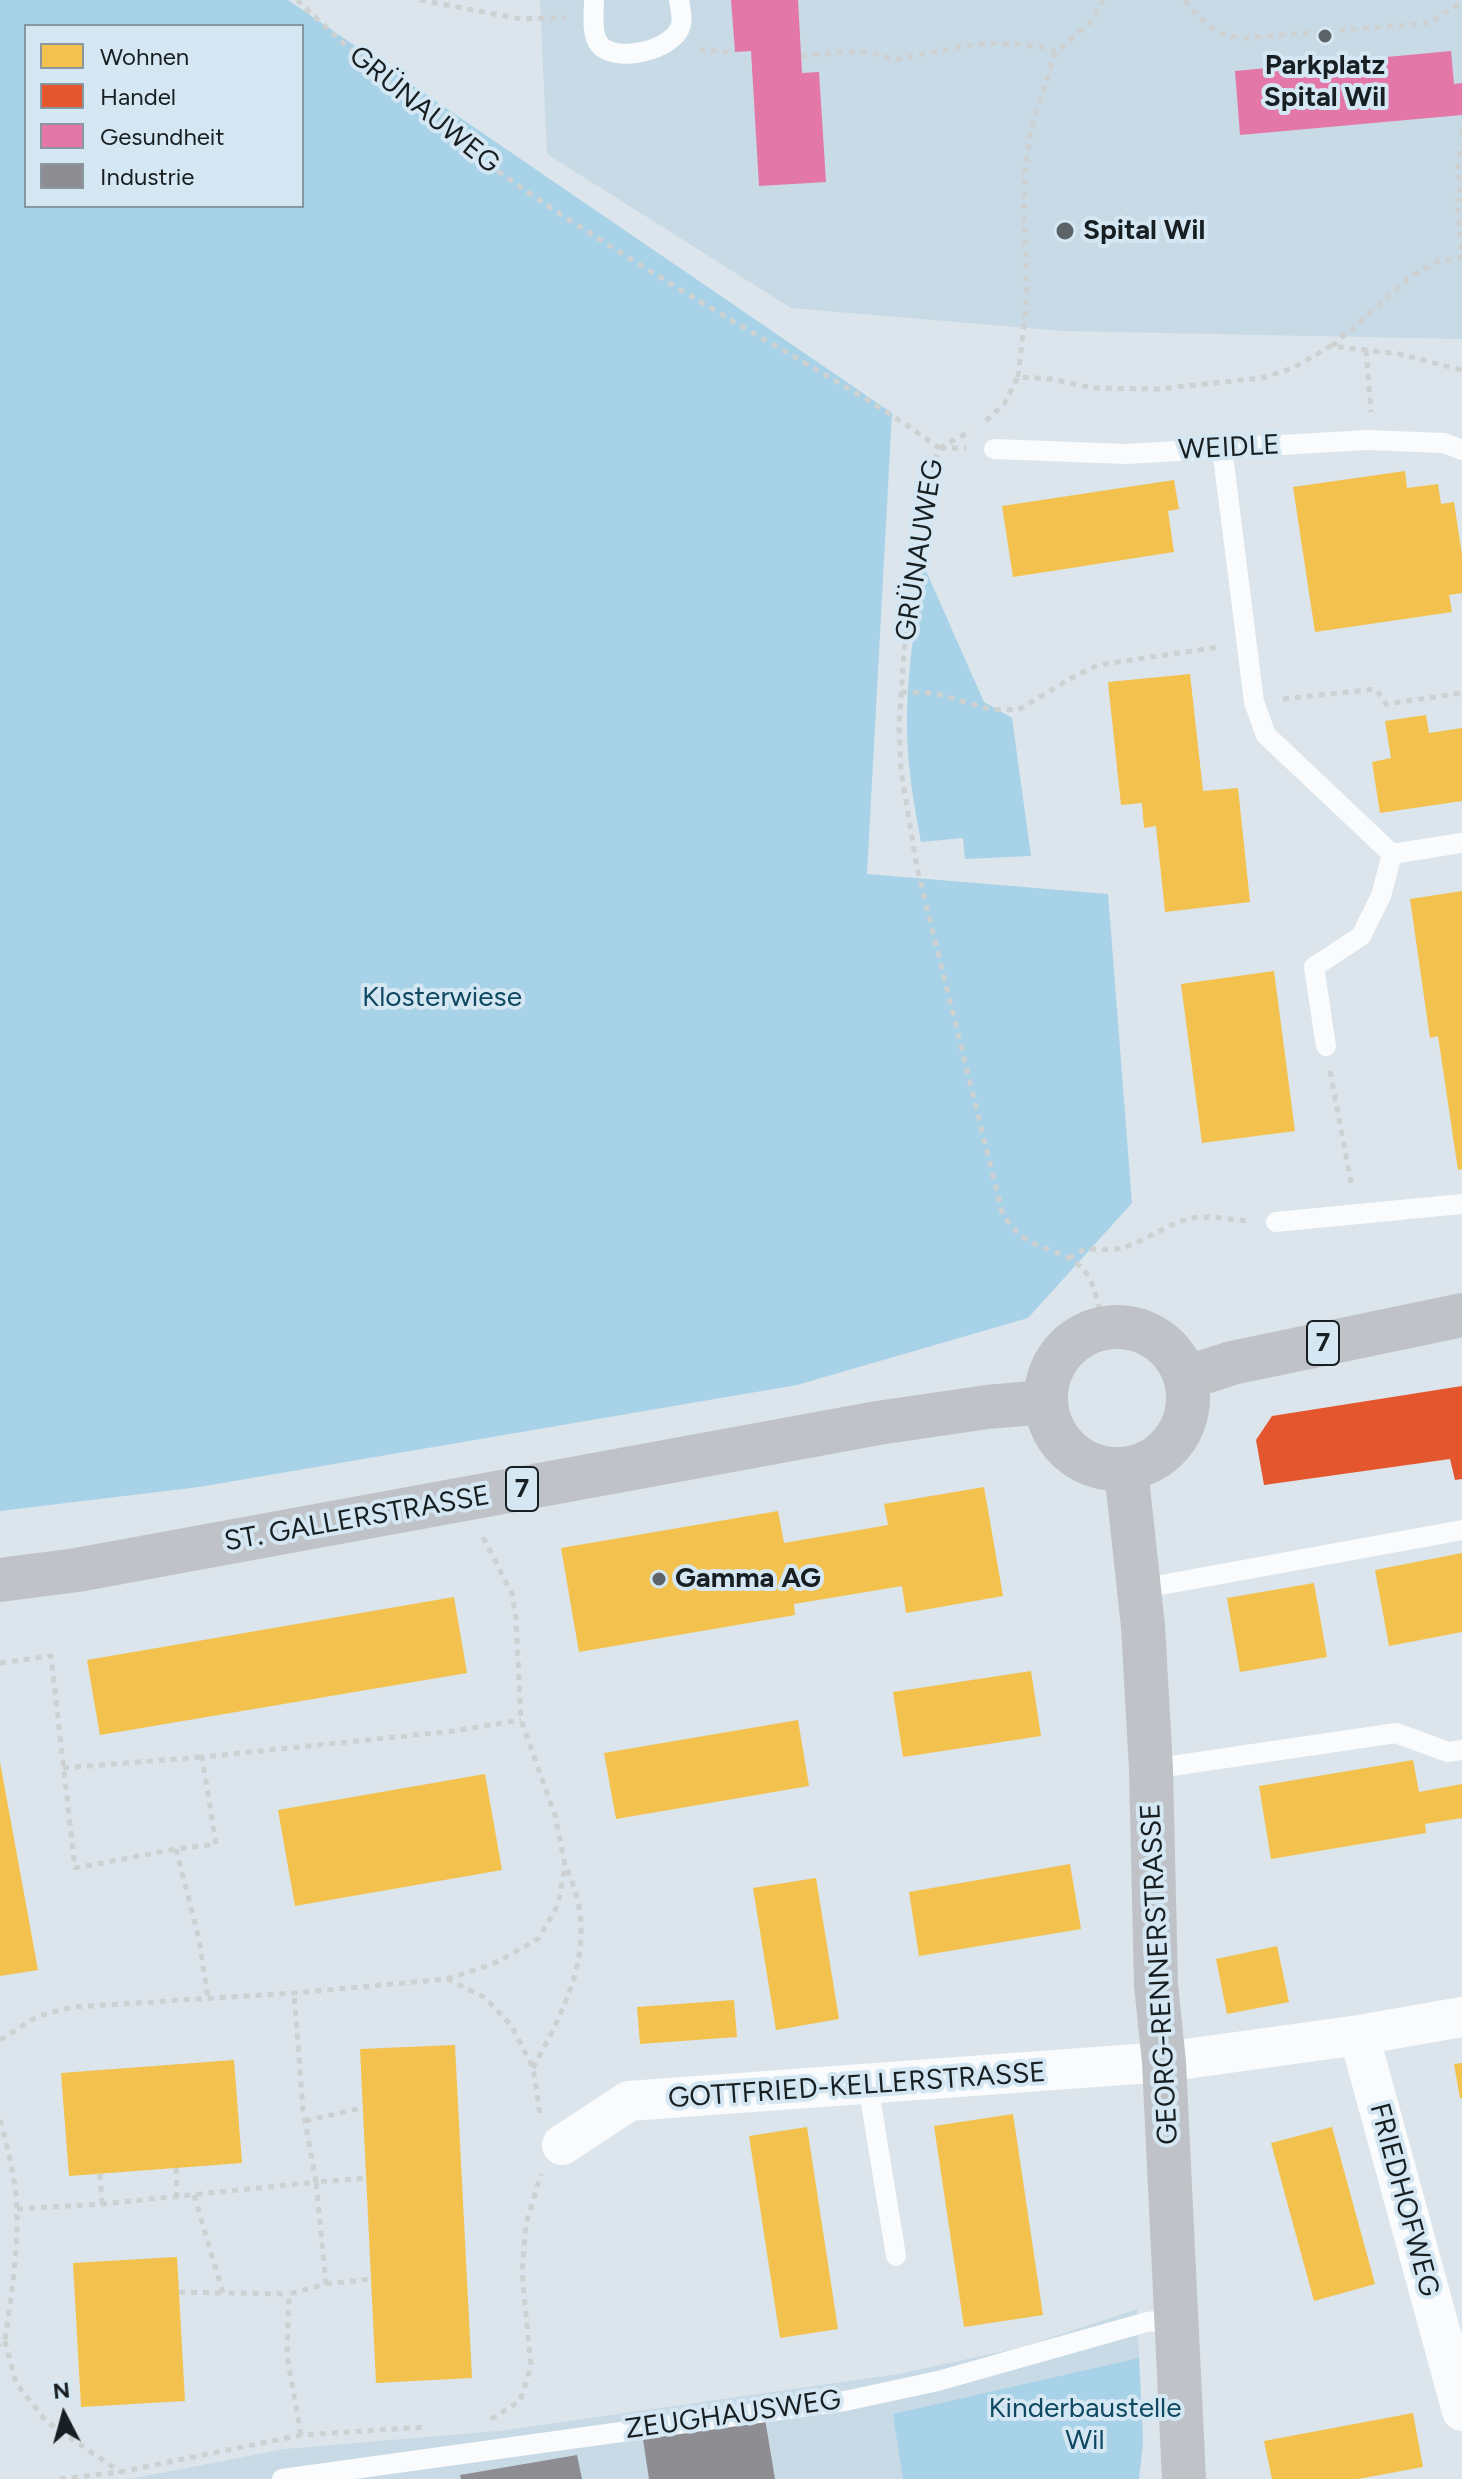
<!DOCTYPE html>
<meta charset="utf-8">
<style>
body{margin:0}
#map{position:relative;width:1462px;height:2479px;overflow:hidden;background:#dbe5eb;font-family:Figtree,sans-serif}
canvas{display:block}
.legend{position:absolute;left:24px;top:24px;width:280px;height:184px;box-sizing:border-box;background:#d4e7f2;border:2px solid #89979f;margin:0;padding:10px 14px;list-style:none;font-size:24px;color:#181f22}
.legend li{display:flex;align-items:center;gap:16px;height:40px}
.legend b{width:40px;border:2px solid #89979f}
.north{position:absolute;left:24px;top:2375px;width:80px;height:80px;-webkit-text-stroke:6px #d4e7f2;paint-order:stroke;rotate:354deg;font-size:22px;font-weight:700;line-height:32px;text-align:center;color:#181f22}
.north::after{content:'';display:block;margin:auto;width:28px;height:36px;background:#181f22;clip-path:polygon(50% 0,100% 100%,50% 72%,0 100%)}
</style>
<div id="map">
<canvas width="1462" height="2479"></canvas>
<ul class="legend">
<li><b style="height:22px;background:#f2c14e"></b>Wohnen</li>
<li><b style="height:22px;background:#e4572e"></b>Handel</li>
<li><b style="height:22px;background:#e377a8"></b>Gesundheit</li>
<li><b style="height:22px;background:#8d8d92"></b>Industrie</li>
</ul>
<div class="north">N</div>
</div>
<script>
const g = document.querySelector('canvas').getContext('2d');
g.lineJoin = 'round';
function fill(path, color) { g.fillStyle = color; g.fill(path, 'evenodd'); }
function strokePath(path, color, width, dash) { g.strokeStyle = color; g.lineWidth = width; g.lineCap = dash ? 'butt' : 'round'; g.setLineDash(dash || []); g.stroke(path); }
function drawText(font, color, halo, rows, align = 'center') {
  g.font = font + ' Figtree,sans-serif'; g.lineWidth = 8; g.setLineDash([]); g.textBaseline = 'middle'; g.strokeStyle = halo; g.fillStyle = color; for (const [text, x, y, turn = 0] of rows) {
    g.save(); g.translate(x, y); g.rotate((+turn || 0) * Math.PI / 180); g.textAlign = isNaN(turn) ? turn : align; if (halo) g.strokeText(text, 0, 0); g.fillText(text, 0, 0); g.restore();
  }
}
const built = new Path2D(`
 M 540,0 L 1462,0 L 1462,339 L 1063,331 L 791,308 L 547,154 Z
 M 1137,2309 L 1143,2442 L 1139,2479 L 129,2479 L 285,2449 L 499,2431 L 898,2374 L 1023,2347 Z`);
const green = new Path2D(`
 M 0,0 L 288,0 L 892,413 L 867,874 L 1108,894 L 1132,1203 L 1028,1318 L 797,1385 L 199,1487 L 0,1511 ZM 26,26 L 302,26 L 302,206 L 26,206 Z
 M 922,571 L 926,571 L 984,702 L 1012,718 L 1031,856 L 965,859 L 963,838 L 921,842 C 914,806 908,769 907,732 C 906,678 915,624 922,571 Z
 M 1139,2358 L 1143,2442 L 1139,2479 L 903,2479 L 893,2414 Z`);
const homes = new Path2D(`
 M 1405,471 L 1407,488 L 1438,484 L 1441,504 L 1454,502 L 1462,555 L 1462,593 L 1449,595 L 1452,612 L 1315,632 L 1293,487 Z
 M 1174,480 L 1179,509 L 1168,511 L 1174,552 L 1013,577 L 1002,506 Z
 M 1190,674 L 1203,791 L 1238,788 L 1250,902 L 1165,912 L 1156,826 L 1144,828 L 1142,803 L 1121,805 L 1108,682 Z
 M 1426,715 L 1429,733 L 1462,728 L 1462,801 L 1380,813 L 1372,762 L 1391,758 L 1385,721 Z
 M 1462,891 L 1462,1169 L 1458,1170 L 1438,1036 L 1430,1038 L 1410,899 Z
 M 1274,971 L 1295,1131 L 1202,1143 L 1181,984 Z
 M 984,1487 L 1003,1596 L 906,1613 L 902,1586 L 794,1604 L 795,1615 L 579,1652 L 561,1548 L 778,1511 L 784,1543 L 888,1525 L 884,1504 Z
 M 1462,1553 L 1462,1632 L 1389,1646 L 1375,1570 Z
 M 1314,1583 L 1327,1657 L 1240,1672 L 1227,1598 Z
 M 454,1597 L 467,1673 L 100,1735 L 87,1660 Z
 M 1031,1671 L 1041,1736 L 903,1757 L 893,1692 Z
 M 798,1720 L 809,1786 L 616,1819 L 604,1753 Z
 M 1413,1760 L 1419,1792 L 1462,1784 L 1462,1818 L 1425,1824 L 1426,1833 L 1271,1859 L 1259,1786 Z
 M 0,1762 L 38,1970 L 0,1976 Z
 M 485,1774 L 502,1870 L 295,1906 L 278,1810 Z
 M 1070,1864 L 1081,1929 L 919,1956 L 909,1892 Z
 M 816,1878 L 839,2019 L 776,2030 L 753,1888 Z
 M 1277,1946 L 1289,2002 L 1227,2014 L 1216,1959 Z
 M 734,2000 L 737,2037 L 640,2044 L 637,2007 Z
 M 455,2045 L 472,2378 L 376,2383 L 360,2049 Z
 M 234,2060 L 242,2163 L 69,2176 L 61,2073 Z
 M 1462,2063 L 1462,2098 L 1460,2098 L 1454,2064 Z
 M 1013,2114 L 1043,2315 L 964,2327 L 934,2126 Z
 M 807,2127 L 838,2329 L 780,2338 L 749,2136 Z
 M 1332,2127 L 1375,2284 L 1314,2301 L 1271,2143 Z
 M 177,2257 L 185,2401 L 81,2407 L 73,2263 Z
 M 1413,2413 L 1423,2467 L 1358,2479 L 1272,2479 L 1264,2441 Z`);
const shops = new Path2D(`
 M 1462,1386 L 1462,1479 L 1455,1480 L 1450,1459 L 1264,1485 L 1256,1440 L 1272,1416 Z`);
const health = new Path2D(`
 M 731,0 L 798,0 L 802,73 L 819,72 L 826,182 L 759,186 L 751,51 L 735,52 Z
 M 1451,51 L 1454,84 L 1462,83 L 1462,115 L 1240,135 L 1235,71 Z`);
const industry = new Path2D(`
 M 765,2419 L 775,2479 L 649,2479 L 643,2439 Z
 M 577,2455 L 582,2479 L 461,2479 L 460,2475 Z`);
const path = new Path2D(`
 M 297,0 C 386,84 478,163 582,228 C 635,262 688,295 743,327 C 809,366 877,402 939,448 L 926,496 L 904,651 L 899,727 L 901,770 L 917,868 L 1002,1212 C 1026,1257 1065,1243 1086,1273 C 1096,1287 1099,1311 1104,1327
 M 420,0 L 521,19 L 565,17
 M 1185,0 C 1200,22 1217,36 1244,38 L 1429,23 L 1460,3 L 1459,0
 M 699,50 L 735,52
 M 801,56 L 859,51 L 898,59 L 970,45 L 998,43 L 1037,46 L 1056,51
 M 1461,130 L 1462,136
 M 1332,346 L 1414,274 L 1438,261 L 1462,257 L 1457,200 L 1460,200 L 1458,160 L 1462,144
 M 1366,350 L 1371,412
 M 1018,377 L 1027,298 L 1024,210 L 1025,170 L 1031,130 L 1056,51 L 1090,23 L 1104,0
 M 986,421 L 1004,404 L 1018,377 L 1052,379 L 1093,388 L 1157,389 L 1262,378 L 1293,368 L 1331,346 L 1400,354 L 1462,370
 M 939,448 L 971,431
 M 940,448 L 966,448
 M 901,692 L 934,693 L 989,709 L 1018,710 L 1073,677 L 1098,665 L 1219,647
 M 1283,699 L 1376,689 L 1386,704 L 1462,693
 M 1330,1071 L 1352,1187
 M 1069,1259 C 1088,1241 1100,1254 1122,1248 C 1146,1241 1168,1223 1192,1218 C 1210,1215 1232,1220 1250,1221
 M 0,1663 L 51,1656 L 75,1868 L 176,1849 L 216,1844 L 202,1757 L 454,1731 L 521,1720
 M 63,1768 L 202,1757
 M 176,1849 L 199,1939 L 208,1998
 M 447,1979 L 493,1964 L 538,1939 L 558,1905 L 565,1865 L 555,1815 L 521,1720 L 516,1619 L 512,1594 L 482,1535
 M 0,2040 L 38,2016 L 73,2007 L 294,1993 L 447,1979 L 484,1997 L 511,2025 L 533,2068 L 540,2114
 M 533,2068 C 560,2017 591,1963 578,1902 C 576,1890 570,1878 566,1866
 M 0,2120 C 8,2149 16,2180 17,2211 C 18,2254 11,2297 5,2340 L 0,2345
 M 305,2121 L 362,2108
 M 176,2168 L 177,2196
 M 100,2174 L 102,2204
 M 194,2195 L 223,2293 L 289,2294
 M 17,2209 L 102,2204 L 316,2182 L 303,2110 L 294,1993
 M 326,2284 L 371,2279
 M 179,2292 L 223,2293
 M 5,2341 L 16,2383 L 46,2421 L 120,2472
 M 491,2419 L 520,2401 L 531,2366 L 522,2273 L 526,2224 L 541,2174
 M 301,2435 L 287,2355 L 289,2294 L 326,2284 L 316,2182 L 366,2178
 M 60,2479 L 120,2472 L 301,2435 L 426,2427`);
const service = new Path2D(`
 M 594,0 C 594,12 591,34 599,44 C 614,64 674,51 681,25 C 683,18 680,7 679,0
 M 1222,448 L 1254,702 L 1266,735 L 1392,854 L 1462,843
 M 994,449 L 1126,454 L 1368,440 L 1444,443 L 1462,450
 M 1326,1046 L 1314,967 L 1361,936 L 1381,896 L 1392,854
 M 1276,1222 L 1462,1204
 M 1139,1589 L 1462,1530
 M 1151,1769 L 1396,1733 L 1448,1752 L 1462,1750
 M 868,2085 L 896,2256
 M 282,2479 L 845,2401 L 938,2381 L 1147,2322 L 1177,2319`);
const minor = new Path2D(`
 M 1359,2035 L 1462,2411
 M 562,2145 L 629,2101 L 1164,2062 L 1359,2035 L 1462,2017`);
const primary = new Path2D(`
 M1046 1398a71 71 0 1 1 142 0a71 71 0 1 1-142 0Z
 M 1186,1378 L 1232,1363 L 1462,1315
 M 1126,1470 L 1143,1626 L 1151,1769 L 1156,1985 L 1164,2062 L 1184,2479
 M 0,1580 L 77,1570 L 878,1423 L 987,1407 L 1045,1402`);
const markers = [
 [1325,36,8,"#5c6468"],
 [1065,231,10,"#5c6468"],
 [659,1579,8,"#5c6468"]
];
const shields = [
 [1323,1343,32],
 [522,1489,32]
];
const shieldNames = [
 ["7",1323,1343],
 ["7",522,1489]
];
const poiNames = [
 ["Parkplatz",1325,66,"center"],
 ["Spital Wil",1325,98,"center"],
 ["Spital Wil",1083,231],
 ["Gamma AG",675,1579]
];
const streetNames = [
 ["GRÜNAUWEG",424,110,39],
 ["WEIDLE",1229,448,-3],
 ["GRÜNAUWEG",920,550,-81],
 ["ST. GALLERSTRASSE",357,1519,-10],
 ["GEORG-RENNERSTRASSE",1160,1974,-93],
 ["GOTTFRIED-KELLERSTRASSE",857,2086,-4],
 ["FRIEDHOFWEG",1404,2200,75],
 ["ZEUGHAUSWEG",733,2415,-8]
];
const parkNames = [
 ["Klosterwiese",442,998],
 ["Kinderbaustelle",1085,2409],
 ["Wil",1085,2441]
];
fill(built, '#c8dae5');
fill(green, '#a8d2e8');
fill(homes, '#f2c14e');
fill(shops, '#e4572e');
fill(health, '#e377a8');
fill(industry, '#8d8d92');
strokePath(path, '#ced1d2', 5, [6, 6]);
strokePath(service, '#fafbfc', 20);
strokePath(minor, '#fafbfc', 40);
strokePath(primary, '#bfc3c7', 44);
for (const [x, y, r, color] of markers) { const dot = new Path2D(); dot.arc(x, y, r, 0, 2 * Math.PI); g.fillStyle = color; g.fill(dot); strokePath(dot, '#d4e7f2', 3); }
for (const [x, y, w] of shields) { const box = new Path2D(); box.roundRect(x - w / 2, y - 22, w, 44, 6); g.fillStyle = '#d4e7f2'; g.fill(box); strokePath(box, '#181f22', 2); }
drawText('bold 26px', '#181f22', null, shieldNames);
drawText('bold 28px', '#181f22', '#d4e7f2', poiNames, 'left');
drawText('28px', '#181f22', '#d4e7f2', streetNames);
drawText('28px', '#0e4961', '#d4e7f2', parkNames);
</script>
